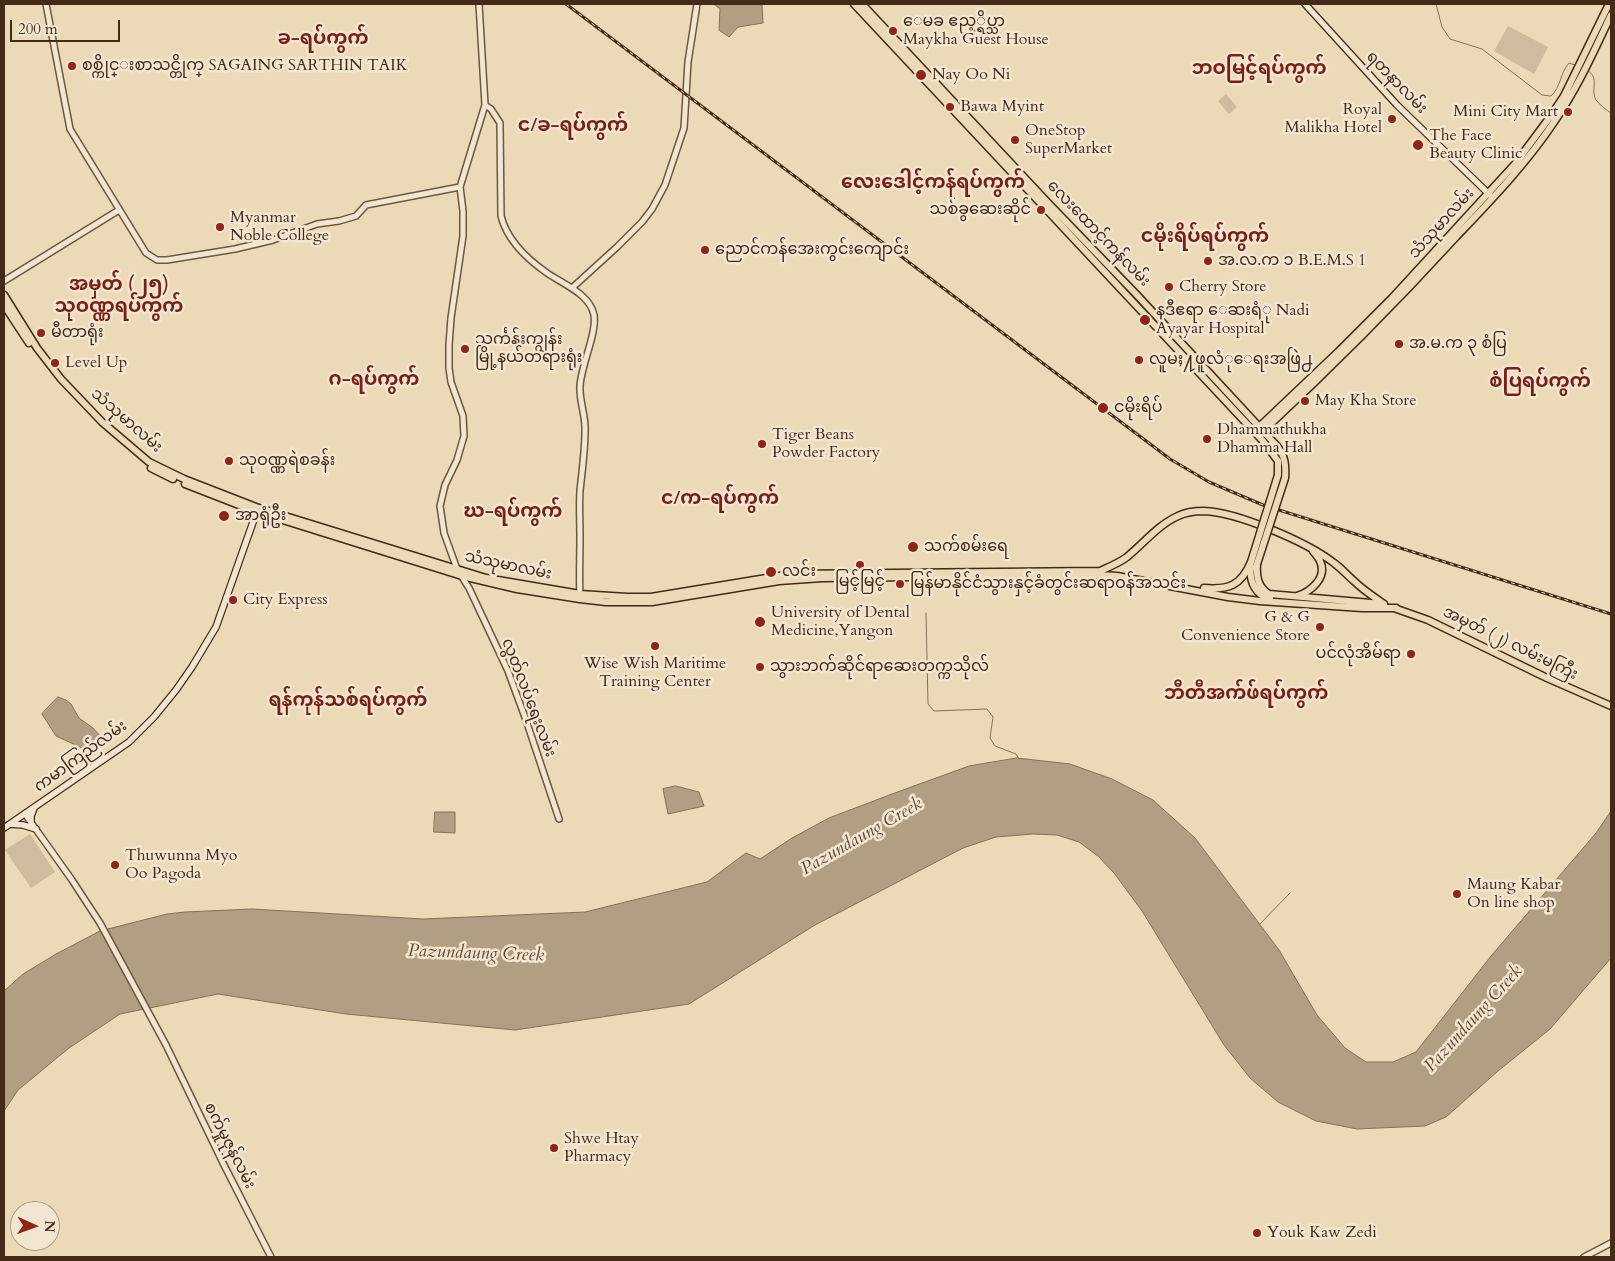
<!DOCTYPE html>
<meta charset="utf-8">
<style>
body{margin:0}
#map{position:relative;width:1615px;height:1261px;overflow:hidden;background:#ebd9b8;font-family:Cardo,serif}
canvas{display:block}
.frame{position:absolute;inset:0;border:5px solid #442b18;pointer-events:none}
.north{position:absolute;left:10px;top:1201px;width:50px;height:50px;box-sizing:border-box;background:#f2e6d1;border:1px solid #ac9b87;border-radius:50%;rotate:92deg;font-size:14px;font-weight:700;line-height:20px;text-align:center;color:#442b18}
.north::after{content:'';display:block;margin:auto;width:18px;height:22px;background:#8f2418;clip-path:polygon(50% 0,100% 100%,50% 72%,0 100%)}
.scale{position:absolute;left:10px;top:20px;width:110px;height:22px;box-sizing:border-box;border:2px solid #442b18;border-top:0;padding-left:6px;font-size:15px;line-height:18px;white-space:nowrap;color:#442b18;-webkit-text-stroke:4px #f2e6d1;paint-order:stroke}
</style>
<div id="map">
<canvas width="1615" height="1261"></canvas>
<div class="frame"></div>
<div class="north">N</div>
<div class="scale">200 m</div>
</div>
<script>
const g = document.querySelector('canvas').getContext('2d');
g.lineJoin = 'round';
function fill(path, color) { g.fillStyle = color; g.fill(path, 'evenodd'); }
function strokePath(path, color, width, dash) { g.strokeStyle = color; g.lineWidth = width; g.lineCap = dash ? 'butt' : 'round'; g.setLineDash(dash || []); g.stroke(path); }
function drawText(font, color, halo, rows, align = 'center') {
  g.font = font + ' Cardo,"Noto Sans Myanmar",serif'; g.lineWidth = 5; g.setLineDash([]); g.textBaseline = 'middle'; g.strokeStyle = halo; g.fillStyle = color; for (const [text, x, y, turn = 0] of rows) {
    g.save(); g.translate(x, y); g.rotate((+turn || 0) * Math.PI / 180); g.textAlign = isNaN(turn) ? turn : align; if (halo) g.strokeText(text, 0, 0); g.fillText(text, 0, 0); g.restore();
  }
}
const green = new Path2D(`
 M 1508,26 L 1548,47 L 1534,74 L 1494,51 Z
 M 1226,94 L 1237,107 L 1229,114 L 1218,101 Z
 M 30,834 L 55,872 L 31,888 L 5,850 Z`);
const water = new Path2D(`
 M 714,4 L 762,4 L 763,23 L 738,27 L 729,37 L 719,30 L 720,9 Z
 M 58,697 L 66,700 L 71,704 L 79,718 L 93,728 L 102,738 L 101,743 L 95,747 L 82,748 L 56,736 L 42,714 Z
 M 1017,758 L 1070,764 L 1112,779 L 1153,800 L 1195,838 L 1279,950 L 1317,1015 L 1345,1048 L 1366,1062 L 1393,1062 L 1416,1052 L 1491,956 L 1596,833 L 1611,811 L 1611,958 L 1550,1029 L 1498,1071 L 1446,1117 L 1425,1126 L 1401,1127 L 1357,1129 L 1316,1121 L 1278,1102 L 1250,1078 L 1224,1045 L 1142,911 L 1114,873 L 1098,856 L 1079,842 L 1057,835 L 1033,834 L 996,837 L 963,848 L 815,925 L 689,1004 L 515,1030 L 346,1014 L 218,994 L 120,1014 L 69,1048 L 18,1090 L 4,1111 L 4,991 L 23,974 L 56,954 L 100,931 L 167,914 L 185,912 L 252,909 L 423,919 L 585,912 L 707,882 L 746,853 L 760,859 L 792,838 L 829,818 L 892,794 L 969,766 Z
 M 676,786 L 699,792 L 704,806 L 668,814 L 663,789 Z
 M 435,812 L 455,812 L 455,833 L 434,832 Z`);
const stream = new Path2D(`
 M 1436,4 L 1442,27 L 1450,39 L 1482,49 L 1542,95 L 1551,96 C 1561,87 1560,73 1569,63 L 1575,65
 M 1588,71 C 1600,78 1590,90 1596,100 C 1600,105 1606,110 1611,113
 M 1611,148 L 1611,156
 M 926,613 L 928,704 L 934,711 L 987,709 L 993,717 L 990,738 L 995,746 L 1016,754 L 1019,759
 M 1259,925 L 1290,893`);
const tertiary = new Path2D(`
 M 46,4 L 70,129 L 146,253 L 157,260 L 167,260 L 235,249 L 273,240 L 317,224 L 339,221 L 356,216 L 366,205 L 460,187
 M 479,4 L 485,105 L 460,187 L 463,211 L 463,236 L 451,318 L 449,345 L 449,368 L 451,382 L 463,416 L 464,436 L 457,460 L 445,485 L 440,506 L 444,533 L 457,569 L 469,588 L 508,671 L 526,720 L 559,819
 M 485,105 L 491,109 L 500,123 L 501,216 C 507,240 527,259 547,273 C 563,284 590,294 594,315 C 597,333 581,366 580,386 C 579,401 586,416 585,431 C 585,451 582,471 580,491 C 579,506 580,522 580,537 C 580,557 579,577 580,597
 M 4,281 L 119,210
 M 572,288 L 617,247 L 642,222 L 652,209 L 665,185 L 684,128 L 688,62 L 697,4
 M 25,814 L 72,880 L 100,923 L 166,1045 L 224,1165 L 271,1257
 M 1584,1257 L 1611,1243`);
const secondary = new Path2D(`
 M 1305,4 L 1397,105 L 1491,196
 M 31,823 L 31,816 L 34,808
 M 10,824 L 23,825 L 36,829
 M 4,828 L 129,742 L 154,717 L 176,690 L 192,667 L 216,627 L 258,508`);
const primary = new Path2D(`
 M 854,4 L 1263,441 L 1278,461 L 1278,475
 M 862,4 L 1050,205 L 1136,294 L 1277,446 C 1285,456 1286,465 1285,478
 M 4,295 L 37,348 L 61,379 L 102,422 L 149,462 L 184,479 L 256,507 L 486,578 L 580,594 L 627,597 L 651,597 L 791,574 L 1100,571 C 1109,567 1119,563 1127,557 C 1144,543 1158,525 1178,516 C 1186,512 1195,511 1204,511 C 1237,512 1307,542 1334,563 C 1341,568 1347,575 1354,581 C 1363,590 1374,597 1384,604
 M 4,305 L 29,343
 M 1257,429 L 1338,352 L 1392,298 L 1515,164 L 1550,117 L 1564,96 L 1609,4
 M 1261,433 C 1329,370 1394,305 1456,237 C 1491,200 1526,164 1554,122 C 1577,89 1594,51 1611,15
 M 151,468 L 173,479
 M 185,484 L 257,512 L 462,576 L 517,589 L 580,599 L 606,602 L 652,602 L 779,581 L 822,578 L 1100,575 L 1117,576 L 1228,597 L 1260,601 L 1362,608 L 1396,608
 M 1257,564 C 1256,577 1258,587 1269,594 L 1382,604
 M 1251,566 C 1249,580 1255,596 1270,598
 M 1204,588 C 1228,590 1241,586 1251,562
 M 1297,596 C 1310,592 1328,578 1320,561 C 1319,558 1315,554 1313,551
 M 1394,608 L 1428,620 L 1547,678 L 1611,706`);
const rail = new Path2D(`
 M 566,4 L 1170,459 L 1209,482 L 1263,505 L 1611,614`);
const primaryBridge = new Path2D(`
 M 1251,562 L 1278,475
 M 1257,564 L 1285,478`);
const markers = [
 [893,31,5,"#8f2418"],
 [72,66,5,"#8f2418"],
 [921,75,6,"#8f2418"],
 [950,107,5,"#8f2418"],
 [1568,112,5,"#8f2418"],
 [1392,119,5,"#8f2418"],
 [1015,140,5,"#8f2418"],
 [1418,145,6,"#8f2418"],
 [1041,210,5,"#8f2418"],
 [220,227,5,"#8f2418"],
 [705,250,5,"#8f2418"],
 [1208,261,5,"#8f2418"],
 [1169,287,5,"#8f2418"],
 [1145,320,6,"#8f2418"],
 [41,333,5,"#8f2418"],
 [1399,344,5,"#8f2418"],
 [465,349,5,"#8f2418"],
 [1139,360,5,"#8f2418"],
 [55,363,5,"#8f2418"],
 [1305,401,5,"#8f2418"],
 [1103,408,6,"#8f2418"],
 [1207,439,5,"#8f2418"],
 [762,444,5,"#8f2418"],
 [229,461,5,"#8f2418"],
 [224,516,6,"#8f2418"],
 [913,547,6,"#8f2418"],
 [860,565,5,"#8f2418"],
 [771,572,6,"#8f2418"],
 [900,584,5,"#8f2418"],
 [233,600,5,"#8f2418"],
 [760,622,6,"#8f2418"],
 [1320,627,5,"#8f2418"],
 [655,646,5,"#8f2418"],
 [1411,654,5,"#8f2418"],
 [760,667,5,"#8f2418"],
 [115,865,5,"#8f2418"],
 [1457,894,5,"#8f2418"],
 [554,1148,5,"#8f2418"],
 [1257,1233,5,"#8f2418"]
];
const poiNames = [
 ["ေမခ ဧည့္ရိပ္သာ",903,22],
 ["Maykha Guest House",903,40],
 ["စစ္ကိုင္းစာသင္တိုက္ SAGAING SARTHIN TAIK",82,66],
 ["Nay Oo Ni",932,75],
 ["Bawa Myint",960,107],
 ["Royal",1382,110,"right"],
 ["Malikha Hotel",1382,128,"right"],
 ["Mini City Mart",1558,112,"right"],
 ["OneStop",1025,131],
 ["SuperMarket",1025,149],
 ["The Face",1429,136],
 ["Beauty Clinic",1429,154],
 ["သစ်ခွဆေးဆိုင်",1031,210,"right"],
 ["Myanmar",230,218],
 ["Noble College",230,236],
 ["ညောင်ကန်အေးကွင်းကျောင်း",715,250],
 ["အ.လ.က ၁ B.E.M.S 1",1218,261],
 ["Cherry Store",1179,287],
 ["နဒီဧရာ ေဆးရံု Nadi",1156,311],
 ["Ayayar Hospital",1156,329],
 ["မီတာရုံး",51,333],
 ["သင်္ကန်းကျွန်း",475,340],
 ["မြို့နယ်တရားရုံး",475,358],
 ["အ.မ.က ၃ စံပြ",1409,344],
 ["လူမႈ႔ဖူလံုေရးအဖြဲ႕",1149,360],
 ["Level Up",65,363],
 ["May Kha Store",1315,401],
 ["ငမိုးရိပ်",1114,408],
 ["Dhammathukha",1217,430],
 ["Dhamma Hall",1217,448],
 ["Tiger Beans",772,435],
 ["Powder Factory",772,453],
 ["သုဝဏ္ဏရဲစခန်း",239,461],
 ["အာရုံဦး",235,516],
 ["သက်စမ်းရေ",924,547],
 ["လင်း",782,572],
 ["မြင့်မြင့်",860,582,"center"],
 ["မြန်မာနိုင်ငံသွားနှင့်ခံတွင်းဆရာဝန်အသင်း",910,584],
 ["City Express",243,600],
 ["University of Dental",771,613],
 ["Medicine,Yangon",771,631],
 ["G & G",1310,618,"right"],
 ["Convenience Store",1310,636,"right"],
 ["ပင်လုံအိမ်ရာ",1401,654,"right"],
 ["Wise Wish Maritime",655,664,"center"],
 ["Training Center",655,682,"center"],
 ["သွားဘက်‌ဆိုင်ရာဆေးတက္ကသိုလ်",770,667],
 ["Thuwunna Myo",125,856],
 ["Oo Pagoda",125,874],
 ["Maung Kabar",1467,885],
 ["On line shop",1467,903],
 ["Shwe Htay",564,1139],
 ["Pharmacy",564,1157],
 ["Youk Kaw Zedi",1267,1233]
];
const streetNames = [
 ["ရတနာလမ်း",1396,83,46],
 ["သံသုမာလမ်း",1442,224,-48],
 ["လေးထောင့်ကန်လမ်း",1098,234,46],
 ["သံသုမာလမ်း",126,421,41],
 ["သံသုမာလမ်း",508,566,12],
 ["အမှတ် (၂) လမ်းမကြီး",1510,644,26],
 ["လွတ်လပ်ရေးလမ်း",528,698,69],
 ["ကမာကြည်လမ်း",81,757,-36],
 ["စက်မှုဇုန်လမ်း",229,1146,63]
];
const waterNames = [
 ["Pazundaung Creek",862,837,-30],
 ["Pazundaung Creek",476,954,2],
 ["Pazundaung Creek",1474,1019,-48]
];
const quarterNames = [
 ["ခ-ရပ်ကွက်",323,40],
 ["ဘဝမြင့်ရပ်ကွက်",1259,70],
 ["င/ခ-ရပ်ကွက်",573,127],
 ["လေးဒေါင့်ကန်ရပ်ကွက်",933,184],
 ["ငမိုးရိပ်ရပ်ကွက်",1205,238],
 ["အမှတ် (၂၅)",119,286],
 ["သုဝဏ္ဏရပ်ကွက်",119,308],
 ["ဂ-ရပ်ကွက်",374,381],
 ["စံပြရပ်ကွက်",1540,383],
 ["င/က-ရပ်ကွက်",720,500],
 ["ဃ-ရပ်ကွက်",513,513],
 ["ဘီတီအက်ဖ်ရပ်ကွက်",1246,695],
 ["ရန်ကုန်သစ်ရပ်ကွက်",348,702]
];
fill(green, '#cfbb9d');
fill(water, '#b29e82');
strokePath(water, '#867058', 1);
strokePath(stream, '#867058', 1);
strokePath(tertiary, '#6e5640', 8);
strokePath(secondary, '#442b18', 8);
strokePath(primary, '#442b18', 9);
strokePath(tertiary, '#f2e6d1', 5);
strokePath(secondary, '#f2e6d1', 5.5);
strokePath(primary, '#ebd9b8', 6);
strokePath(rail, '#442b18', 3);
strokePath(rail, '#f2e6d1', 1, [4]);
strokePath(primaryBridge, '#442b18', 9, []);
strokePath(primaryBridge, '#ebd9b8', 6);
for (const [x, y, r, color] of markers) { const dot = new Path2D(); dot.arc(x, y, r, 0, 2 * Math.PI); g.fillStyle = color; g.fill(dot); strokePath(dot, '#f2e6d1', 2); }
drawText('16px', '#442b18', '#f2e6d1', poiNames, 'left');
drawText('16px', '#442b18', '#f2e6d1', streetNames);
drawText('italic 18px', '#604832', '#f2e6d1', waterNames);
drawText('bold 19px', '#7a1f14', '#f2e6d1', quarterNames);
</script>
